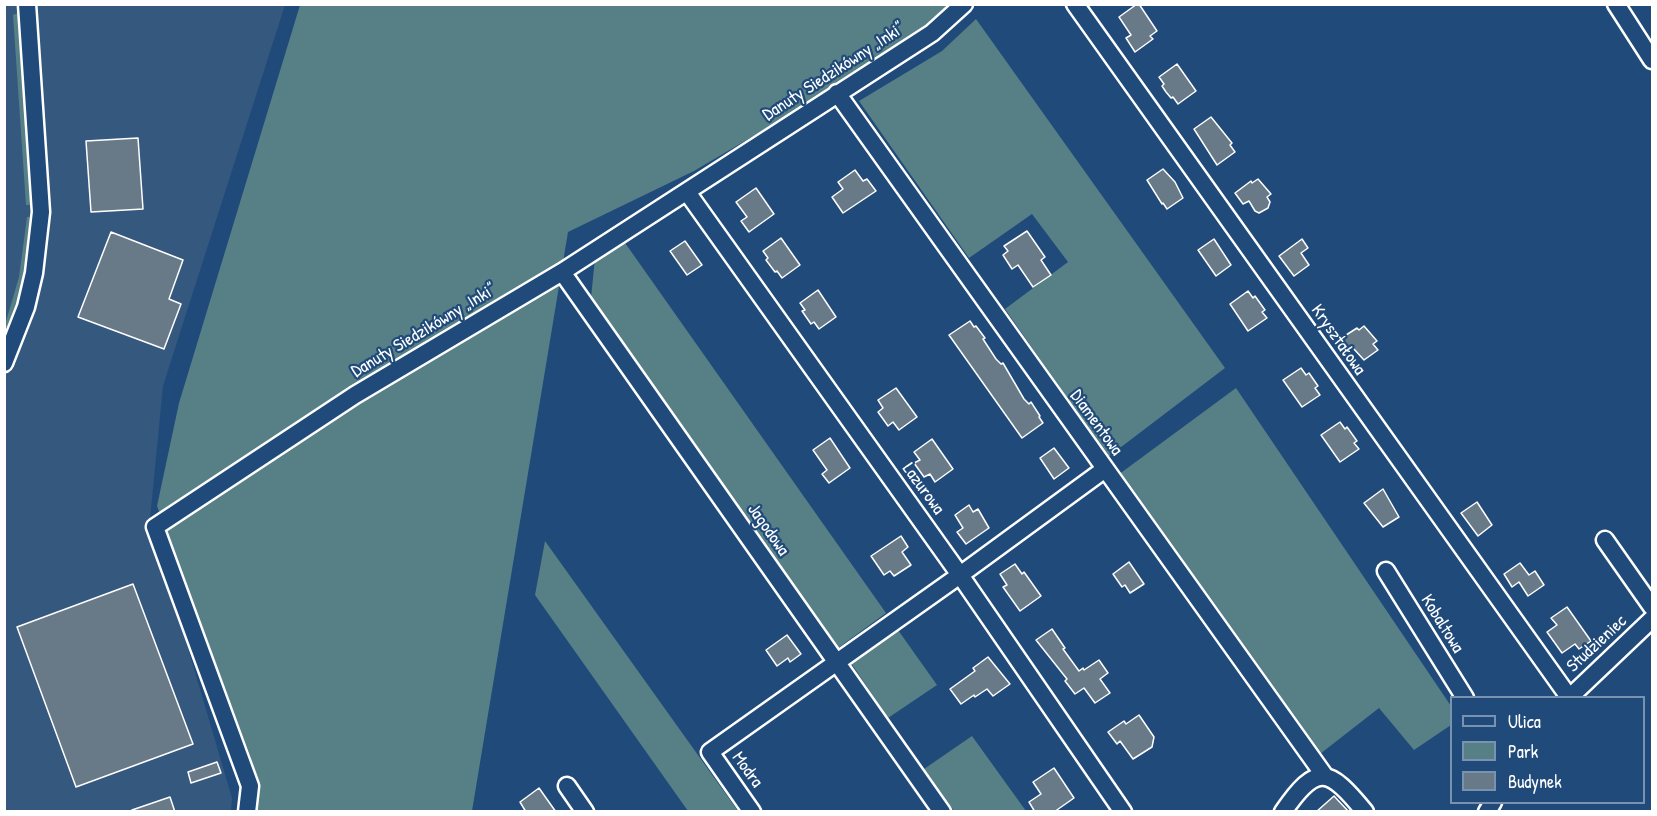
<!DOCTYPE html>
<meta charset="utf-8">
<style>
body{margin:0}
#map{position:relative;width:1657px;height:816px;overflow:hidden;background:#1f4a7a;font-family:"Patrick Hand",sans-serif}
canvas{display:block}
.frame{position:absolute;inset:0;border:6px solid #fff;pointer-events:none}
.legend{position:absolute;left:1450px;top:696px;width:195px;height:108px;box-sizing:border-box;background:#1f4a7a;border:2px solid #7992af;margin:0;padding:8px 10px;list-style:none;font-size:18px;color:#fff}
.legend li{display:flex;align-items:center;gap:12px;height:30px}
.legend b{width:30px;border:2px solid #7992af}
</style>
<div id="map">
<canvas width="1657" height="816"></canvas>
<div class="frame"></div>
<ul class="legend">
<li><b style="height:8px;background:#1f4a7a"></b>Ulica</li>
<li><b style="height:16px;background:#577f86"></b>Park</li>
<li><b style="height:16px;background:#687988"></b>Budynek</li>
</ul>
</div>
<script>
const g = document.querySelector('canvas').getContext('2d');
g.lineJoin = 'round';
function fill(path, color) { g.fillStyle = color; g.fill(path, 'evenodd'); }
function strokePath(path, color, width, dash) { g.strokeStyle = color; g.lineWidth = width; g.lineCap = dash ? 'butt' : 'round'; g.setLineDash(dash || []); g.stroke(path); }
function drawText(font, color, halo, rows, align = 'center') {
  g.font = font + ' "Patrick Hand",sans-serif'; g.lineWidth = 4.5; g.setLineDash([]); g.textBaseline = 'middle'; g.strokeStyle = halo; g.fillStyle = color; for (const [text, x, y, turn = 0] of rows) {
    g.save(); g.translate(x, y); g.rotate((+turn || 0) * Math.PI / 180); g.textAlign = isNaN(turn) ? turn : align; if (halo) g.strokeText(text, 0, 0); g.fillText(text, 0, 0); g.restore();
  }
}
const built = new Path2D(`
 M 5,5 L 285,5 L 163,386 L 150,519 L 232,798 L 231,811 L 5,812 Z`);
const green = new Path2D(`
 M 300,5 L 951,5 L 909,40 L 833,89 L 694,171 L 568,232 L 472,811 L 244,811 L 251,758 L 157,506 L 179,403 Z
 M 20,12 L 33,205 L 26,205 L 13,15 Z
 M 976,19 L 1225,368 L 1108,457 L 1005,309 L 1068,262 L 1032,214 L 969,258 L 859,101 L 942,51 Z
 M 27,217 L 32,217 L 27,271 L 18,307 L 5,346 L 5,325 L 19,277 Z
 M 623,240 L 886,613 L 838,648 L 591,298 L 595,258 Z
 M 1236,388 L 1451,706 L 1451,725 L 1414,750 L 1379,708 L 1320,754 L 1118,475 Z
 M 545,541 L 738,811 L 688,811 L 535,595 Z
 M 898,630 L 937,685 L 888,718 L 851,663 Z
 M 972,736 L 1026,811 L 954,811 L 924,769 Z`);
const building = new Path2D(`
 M 1137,4 L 1139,4 L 1157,31 L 1150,36 L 1153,39 L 1135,52 L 1126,38 L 1131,35 L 1119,17 Z
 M 1177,64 L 1196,91 L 1178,104 L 1173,97 L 1171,98 L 1166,92 L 1162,86 L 1164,84 L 1159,77 Z
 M 1211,117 L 1232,143 L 1230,145 L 1235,152 L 1217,165 L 1194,129 Z
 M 138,138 L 143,209 L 91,212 L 86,141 Z
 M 1163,169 L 1175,182 L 1183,198 L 1167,209 L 1163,203 L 1162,204 L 1147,180 Z
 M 855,170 L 863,181 L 867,179 L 876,191 L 843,213 L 832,197 L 843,189 L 838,182 Z
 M 1258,179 L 1271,194 L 1267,197 L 1270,202 L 1268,208 L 1259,213 L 1255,211 L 1249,201 L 1243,204 L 1235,193 L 1251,181 L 1252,183 Z
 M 756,188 L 774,214 L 749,232 L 741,221 L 747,217 L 736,202 Z
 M 1027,231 L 1045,257 L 1041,260 L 1051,275 L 1033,287 L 1018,265 L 1012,269 L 1003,255 L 1008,251 L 1004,246 Z
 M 111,232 L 183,260 L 169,299 L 181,304 L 164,349 L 78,317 Z
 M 781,238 L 800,265 L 782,278 L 777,271 L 775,272 L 766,260 L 768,258 L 763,251 Z
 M 1214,239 L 1231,265 L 1216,276 L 1198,250 Z
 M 1302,239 L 1308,248 L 1301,253 L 1309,265 L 1294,276 L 1279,256 Z
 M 685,241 L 702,265 L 687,275 L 670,251 Z
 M 818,290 L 836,317 L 819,329 L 814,322 L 811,324 L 802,311 L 805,310 L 800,303 Z
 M 1248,291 L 1253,298 L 1255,296 L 1265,310 L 1262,312 L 1267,318 L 1248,331 L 1230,304 Z
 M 970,321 L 974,327 L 976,326 L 985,338 L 983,339 L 996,359 L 1001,364 L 1003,363 L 1024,399 L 1029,404 L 1031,402 L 1040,416 L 1039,417 L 1043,423 L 1022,438 L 949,335 Z
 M 1364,326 L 1377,341 L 1373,344 L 1378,350 L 1364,360 L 1353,348 L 1349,351 L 1340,339 L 1357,328 L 1359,330 Z
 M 1301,368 L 1306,375 L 1309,373 L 1318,386 L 1315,388 L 1320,395 L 1302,407 L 1283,380 Z
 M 896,388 L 917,417 L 899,430 L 893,422 L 888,426 L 878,412 L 883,408 L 878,400 Z
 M 1340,422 L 1345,429 L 1347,427 L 1357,441 L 1354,443 L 1359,449 L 1340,462 L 1321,435 Z
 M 830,438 L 850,468 L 829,483 L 822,474 L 827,470 L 813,450 Z
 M 932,439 L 953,469 L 935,482 L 930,474 L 924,477 L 914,463 L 920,460 L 914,452 Z
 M 1054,448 L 1069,468 L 1054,479 L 1040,458 Z
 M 1383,489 L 1399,517 L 1383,527 L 1364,503 Z
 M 1477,502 L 1492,525 L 1478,536 L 1461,513 Z
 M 969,505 L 973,512 L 978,509 L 989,528 L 966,544 L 957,532 L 963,528 L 955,515 Z
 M 901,536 L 908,547 L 902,552 L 911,565 L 894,576 L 890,571 L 884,575 L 871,556 Z
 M 1129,562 L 1144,584 L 1130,593 L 1125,585 L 1122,587 L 1113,574 Z
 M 1520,563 L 1529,575 L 1535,571 L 1544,585 L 1528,596 L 1519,582 L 1512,587 L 1504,574 Z
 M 1015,564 L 1022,574 L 1024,572 L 1041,596 L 1020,611 L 1003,587 L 1007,585 L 1000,574 Z
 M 133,584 L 193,744 L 76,787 L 17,627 Z
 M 1567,607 L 1591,641 L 1579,649 L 1575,644 L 1562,653 L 1547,632 L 1557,625 L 1551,618 Z
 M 1052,629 L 1065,648 L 1063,649 L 1079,671 L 1083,668 L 1084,670 L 1099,660 L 1108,673 L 1100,679 L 1110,693 L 1095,703 L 1084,688 L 1075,694 L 1065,681 L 1067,679 L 1036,640 Z
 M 787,635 L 801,654 L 790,662 L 788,658 L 777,666 L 766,650 Z
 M 988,657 L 1010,684 L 993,696 L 987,689 L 975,697 L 974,695 L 961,704 L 950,689 L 975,671 L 973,668 Z
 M 1139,715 L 1154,737 L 1152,747 L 1133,759 L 1120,741 L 1117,744 L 1108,732 L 1124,721 L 1126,724 Z
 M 217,762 L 221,773 L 191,783 L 188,772 Z
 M 1054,768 L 1074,798 L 1054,812 L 1035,812 L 1029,802 L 1041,794 L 1033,782 Z
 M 539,788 L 556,812 L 526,812 L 520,802 Z
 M 1334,796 L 1349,812 L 1316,812 Z
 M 170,797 L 175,812 L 132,812 L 132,810 Z`);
const minor = new Path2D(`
 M 1075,4 L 1569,697
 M 1616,4 L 1652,60
 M 837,93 L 1324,775
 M 687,192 L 960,575 L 1123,812
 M 562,272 L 942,812
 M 4,363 L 26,307 L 34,273 L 41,212 L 27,4
 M 1605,540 L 1652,607
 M 1386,571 L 1465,698
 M 1569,698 L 1652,619
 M 567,786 L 585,812
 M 247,812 L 250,786 L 155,527 L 355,395 L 562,272 L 932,33 L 964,4
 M 752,812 L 710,752 L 960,575 L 1105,469
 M 1283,812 C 1317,762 1329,768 1365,812
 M 1487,812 L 1493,802`);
const streetNames = [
 ["Danuty Siedzikówny „Inki”",834,72,-33],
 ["Danuty Siedzikówny „Inki”",424,331,-31],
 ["Kryształowa",1338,340,55],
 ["Diamentowa",1096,423,54],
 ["Lazurowa",923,489,54],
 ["Jagodowa",768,530,55],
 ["Kobaltowa",1442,624,58],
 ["Studzieniec",1597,644,-43],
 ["Modra",747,770,54]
];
fill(built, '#35587e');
fill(green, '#577f86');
fill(building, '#687988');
strokePath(building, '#fff', 1.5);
strokePath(minor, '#fff', 21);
strokePath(minor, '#1f4a7a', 16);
drawText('18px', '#fff', '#1f4a7a', streetNames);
</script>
